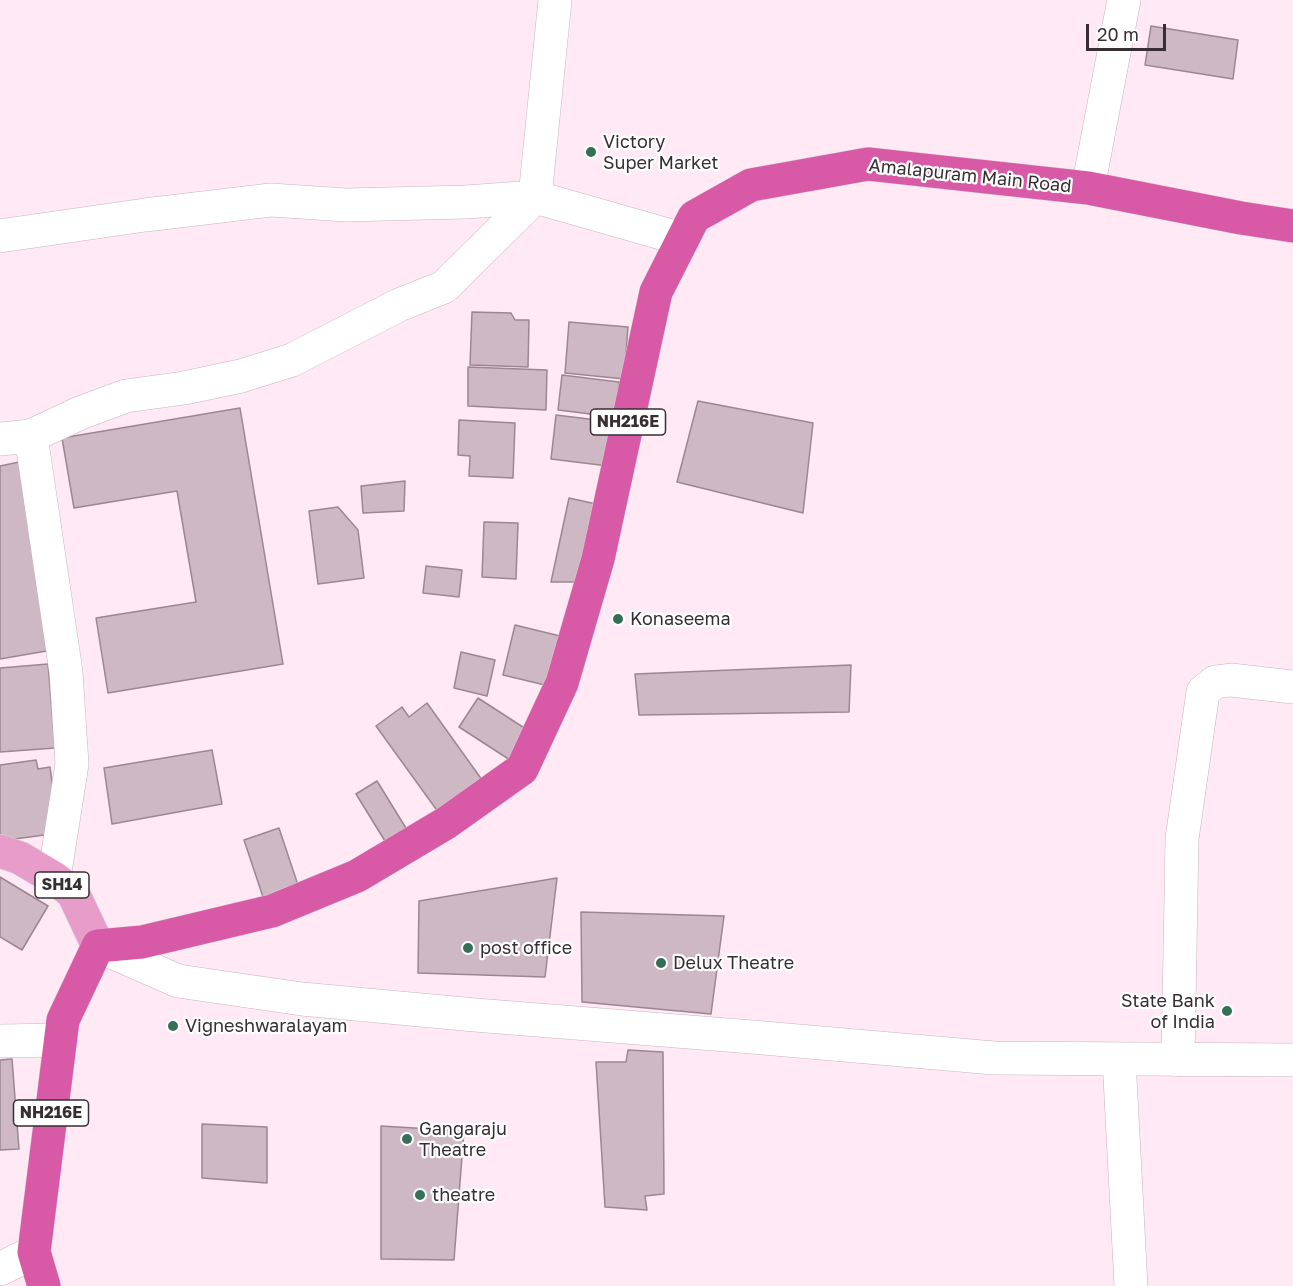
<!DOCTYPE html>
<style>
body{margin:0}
#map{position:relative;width:1293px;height:1286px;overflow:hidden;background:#ffe9f4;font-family:"Golos Text",sans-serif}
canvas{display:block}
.scale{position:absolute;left:1086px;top:24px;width:80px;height:27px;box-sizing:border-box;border:3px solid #362e32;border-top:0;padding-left:8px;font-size:18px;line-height:21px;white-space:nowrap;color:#362e32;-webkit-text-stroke:4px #fff;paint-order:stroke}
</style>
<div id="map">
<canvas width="1293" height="1286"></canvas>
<div class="scale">20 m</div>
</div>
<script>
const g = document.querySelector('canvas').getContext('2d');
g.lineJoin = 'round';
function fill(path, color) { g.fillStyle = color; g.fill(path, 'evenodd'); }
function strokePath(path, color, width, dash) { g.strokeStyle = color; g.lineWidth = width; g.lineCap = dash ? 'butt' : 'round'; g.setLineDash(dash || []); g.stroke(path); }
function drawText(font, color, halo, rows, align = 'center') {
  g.font = font + ' "Golos Text",sans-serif'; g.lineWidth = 4.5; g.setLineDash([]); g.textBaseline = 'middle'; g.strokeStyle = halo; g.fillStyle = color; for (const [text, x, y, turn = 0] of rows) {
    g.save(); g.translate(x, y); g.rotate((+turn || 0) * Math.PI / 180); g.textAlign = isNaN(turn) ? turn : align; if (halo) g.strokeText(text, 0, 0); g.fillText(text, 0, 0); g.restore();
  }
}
const building = new Path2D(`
 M 1151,26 L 1238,40 L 1233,79 L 1145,65 Z
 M 472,312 L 511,313 L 515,320 L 529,320 L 528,367 L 470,365 Z
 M 569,322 L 628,327 L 624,379 L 565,373 Z
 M 468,367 L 547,370 L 546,410 L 468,406 Z
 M 562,375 L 619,382 L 615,417 L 558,410 Z
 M 698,401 L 813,423 L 803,513 L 677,482 Z
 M 240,408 L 283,664 L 108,693 L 96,618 L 196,602 L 177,491 L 74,508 L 62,438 Z
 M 556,415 L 613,422 L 608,466 L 551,459 Z
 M 459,420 L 515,423 L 513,478 L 469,476 L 470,456 L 458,455 Z
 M 24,461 L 58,649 L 0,659 L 0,466 Z
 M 405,481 L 404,511 L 363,513 L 361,486 Z
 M 569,498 L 601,505 L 585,582 L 551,582 Z
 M 338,507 L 358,530 L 364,578 L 318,584 L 309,511 Z
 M 484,522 L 518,523 L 516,579 L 482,577 Z
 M 426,566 L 462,570 L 459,597 L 423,593 Z
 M 515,625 L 560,636 L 549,686 L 503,675 Z
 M 461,652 L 495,660 L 487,696 L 454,688 Z
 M 48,664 L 55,748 L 0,752 L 0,668 Z
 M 851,665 L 849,712 L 639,715 L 635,674 Z
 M 478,698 L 529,731 L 510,760 L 459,727 Z
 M 427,703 L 485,784 L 441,816 L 376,726 L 402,707 L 409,717 Z
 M 212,750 L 222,804 L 112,824 L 104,768 Z
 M 36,760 L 38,769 L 50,767 L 59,833 L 0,841 L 0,765 Z
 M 377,781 L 409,833 L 388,846 L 356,794 Z
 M 279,828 L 300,891 L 265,903 L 244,840 Z
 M 0,877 L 48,906 L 22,950 L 0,937 Z
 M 557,878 L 545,977 L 418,973 L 419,901 Z
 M 581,912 L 724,916 L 711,1014 L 582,1002 Z
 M 628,1050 L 663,1052 L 664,1194 L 645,1196 L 647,1210 L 605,1207 L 596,1062 L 626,1062 Z
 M 12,1059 L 19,1149 L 0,1150 L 0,1060 Z
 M 202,1124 L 267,1127 L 267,1183 L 202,1178 Z
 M 381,1126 L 464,1131 L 454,1260 L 381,1259 Z`);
const minor = new Path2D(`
 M 555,0 L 535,197 L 682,239
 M 1088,188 L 1124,0
 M 0,236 L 145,215 L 271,200 L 346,205 L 466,202 L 535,197
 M 31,436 L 66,672 L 72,764 L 54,878
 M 0,439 L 31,436 L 80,413 L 126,396 L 184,388 L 241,376 L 292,360 L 399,305 L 444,287 L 535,197
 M 98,946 L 178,981 L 302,999 L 475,1015 L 752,1037 L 994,1058 L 1293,1060
 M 0,1041 L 60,1040
 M 1119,1059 L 1131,1286
 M 1178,1060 L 1182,839 L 1203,692 L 1215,682 L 1231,680 L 1293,687
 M 0,1269 L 34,1252`);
const major = new Path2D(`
 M 0,851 L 20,858 L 54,878 L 73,893 L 98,946`);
const highway = new Path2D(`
 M 44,1286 L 34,1252 L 63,1020 L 98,946 L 142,942 L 272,911 L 357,876 L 446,823 L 522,769 L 562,683 L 598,559 L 656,292 L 694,217 L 751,185 L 868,164 L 1088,188 L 1241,218 L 1293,226`);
const markers = [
 [591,152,6,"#356f58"],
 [618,619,6,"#356f58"],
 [468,948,6,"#356f58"],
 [661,963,6,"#356f58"],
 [1227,1011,6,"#356f58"],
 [173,1026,6,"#356f58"],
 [407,1139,6,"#356f58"],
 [420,1195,6,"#356f58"]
];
const shields = [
 [628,422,75],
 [62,885,54],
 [51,1113,75]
];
const shieldNames = [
 ["NH216E",628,422],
 ["SH14",62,885],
 ["NH216E",51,1113]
];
const poiNames = [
 ["Victory",603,142],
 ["Super Market",603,163],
 ["Konaseema",630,619],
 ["post office",480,948],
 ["Delux Theatre",673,963],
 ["State Bank",1215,1001,"right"],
 ["of India",1215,1022,"right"],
 ["Vigneshwaralayam",185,1026],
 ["Gangaraju",419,1129],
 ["Theatre",419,1150],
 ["theatre",432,1195]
];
const streetNames = [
 ["Amalapuram Main Road",970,176,6]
];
fill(building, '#cdb8c3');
strokePath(building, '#9b8791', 1.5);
strokePath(minor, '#c8b3be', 34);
strokePath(major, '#d7d5d6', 34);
strokePath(highway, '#d7d5d6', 34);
strokePath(minor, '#fff', 33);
strokePath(major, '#e89cca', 33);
strokePath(highway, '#d85aa7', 33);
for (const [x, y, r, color] of markers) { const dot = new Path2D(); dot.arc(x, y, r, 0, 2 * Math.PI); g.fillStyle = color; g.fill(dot); strokePath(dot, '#fff', 2); }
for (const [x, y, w] of shields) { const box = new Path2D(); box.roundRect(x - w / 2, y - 13, w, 26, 4.5); g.fillStyle = '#fff'; g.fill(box); strokePath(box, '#362e32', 1.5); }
drawText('bold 16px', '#362e32', null, shieldNames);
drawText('18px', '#362e32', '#fff', poiNames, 'left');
drawText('18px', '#362e32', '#fff', streetNames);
</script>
